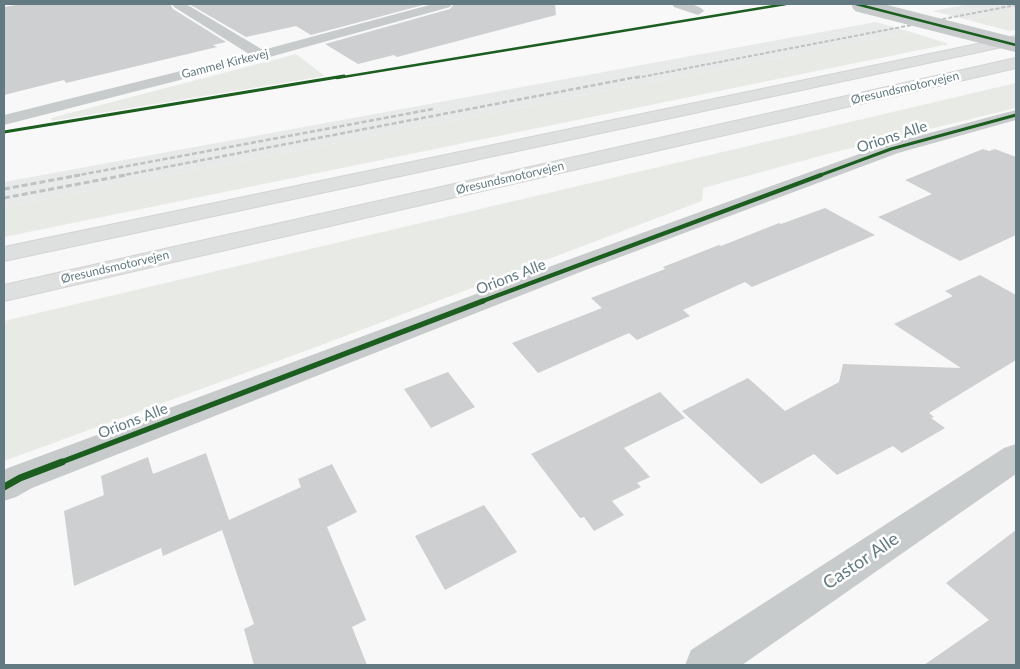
<!DOCTYPE html>
<meta charset="utf-8">
<style>
body{margin:0}
#map{position:relative;width:1020px;height:669px;overflow:hidden;background:#f8f8f8;font-family:Lato,sans-serif}
canvas{display:block}
.frame{position:absolute;inset:0;border:5px solid #647a82;pointer-events:none}
</style>
<div id="map">
<canvas width="1020" height="669"></canvas>
<div class="frame"></div>
</div>
<script>
const g = document.querySelector('canvas').getContext('2d');
g.lineJoin = 'round';
function fill(path, color) { g.fillStyle = color; g.fill(path, 'evenodd'); }
function strokePath(path, color, width, dash) { g.strokeStyle = color; g.lineWidth = width; g.lineCap = dash ? 'butt' : 'round'; g.setLineDash(dash || []); g.stroke(path); }
function drawText(font, color, halo, rows, align = 'center') {
  g.font = font + ' Lato,sans-serif'; g.lineWidth = 5; g.setLineDash([]); g.textBaseline = 'middle'; g.strokeStyle = halo; g.fillStyle = color; for (const [text, x, y, turn = 0] of rows) {
    g.save(); g.translate(x, y); g.rotate((+turn || 0) * Math.PI / 180); g.textAlign = isNaN(turn) ? turn : align; if (halo) g.strokeText(text, 0, 0); g.fillText(text, 0, 0); g.restore();
  }
}
const built = new Path2D(`
 M 970,4 L 1016,4 L 1016,10 L 968,20 L 932,11 Z
 M 876,22 L 911,32 L 4,207 L 4,182 Z`);
const green = new Path2D(`
 M 1016,10 L 1016,30 L 1010,31 L 968,20 Z
 M 911,32 L 949,44 L 4,237 L 4,207 Z
 M 296,54 L 325,76 L 52,121 L 51,118 Z
 M 1016,83 L 1016,108 L 831,153 L 703,188 L 702,201 L 316,347 L 4,461 L 4,321 Z`);
const building = new Path2D(`
 M 22,4 L 170,4 L 173,9 L 226,42 L 213,45 L 217,47 L 66,83 L 64,80 L 4,95 L 4,7 Z
 M 189,4 L 427,4 L 311,35 L 296,26 L 246,37 Z
 M 454,4 L 555,4 L 556,15 L 397,57 L 394,55 L 358,64 L 325,44 L 450,9 Z
 M 983,149 L 989,151 L 995,149 L 1016,157 L 1016,235 L 960,261 L 878,217 L 932,194 L 905,180 Z
 M 825,208 L 875,235 L 752,287 L 745,282 L 683,310 L 690,316 L 637,340 L 629,333 L 538,373 L 512,343 L 602,308 L 591,298 L 665,269 L 663,267 L 719,245 L 721,246 L 779,223 L 781,224 Z
 M 980,275 L 1016,295 L 1016,360 L 929,413 L 934,417 L 931,418 L 945,428 L 902,453 L 893,446 L 837,475 L 814,454 L 761,484 L 682,411 L 748,378 L 785,411 L 839,382 L 843,364 L 961,368 L 894,324 L 953,296 L 945,291 Z
 M 448,372 L 475,407 L 431,428 L 404,389 Z
 M 660,392 L 685,418 L 624,448 L 650,477 L 637,483 L 641,487 L 612,501 L 624,515 L 594,531 L 584,517 L 580,518 L 531,454 Z
 M 206,453 L 229,520 L 301,487 L 298,479 L 332,464 L 357,512 L 327,527 L 366,620 L 352,627 L 367,665 L 254,665 L 244,629 L 254,624 L 222,530 L 163,556 L 161,548 L 74,586 L 64,511 L 104,495 L 101,476 L 148,457 L 153,474 Z
 M 484,505 L 517,552 L 445,590 L 415,536 Z
 M 1016,530 L 1016,665 L 924,665 L 989,620 L 946,583 Z`);
const minor = new Path2D(`
 M 172,4 L 186,4 L 263,50 L 433,4 L 452,4 L 450,7 L 266,58 L 4,125 L 4,115 L 249,54 L 174,7 Z
 M 672,4 C 683,4 696,2 704,11 L 698,15 L 674,7 Z
 M 1016,110 L 1016,120 L 898,153 L 583,271 L 32,488 L 16,497 L 4,501 L 4,470 L 8,468 L 565,261 L 884,145 Z
 M 1016,444 L 1016,474 L 742,665 L 685,665 L 691,650 L 1004,448 Z`);
const motorway = new Path2D(`
 M 1016,36 L 1016,44 L 4,261 L 4,247 Z
 M 1016,58 L 1016,68 L 4,301 L 4,285 Z`);
const railFar2 = new Path2D(`
 M 636,78 L 1016,5`);
const railFar1 = new Path2D(`
 M 74,176 L 433,109
 M 119,176 L 642,76`);
const rail = new Path2D(`
 M 4,189 L 80,175
 M 4,198 L 126,175`);
const tertiaryBridge = new Path2D(`
 M 859,5 L 1016,45`);
const cyclewayFar4 = new Path2D(`
 M 856,4 L 1016,45
 M 337,78 L 786,4`);
const cyclewayFar3 = new Path2D(`
 M 4,132 L 344,76
 M 818,176 L 891,149 L 1016,115`);
const cyclewayFar2 = new Path2D(`
 M 480,302 L 821,175`);
const cyclewayFar1 = new Path2D(`
 M 59,463 L 483,301`);
const cycleway = new Path2D(`
 M 4,487 L 20,478 L 62,462`);
const farStreetnames = [
 ["Gammel Kirkevej",225,64,-14],
 ["Øresundsmotorvejen",905,88,-13],
 ["Øresundsmotorvejen",510,178,-13],
 ["Øresundsmotorvejen",115,267,-13]
];
const streetNames = [
 ["Orions Alle",892,137,-18],
 ["Orions Alle",511,277,-21],
 ["Orions Alle",133,421,-21]
];
const nearStreetnames = [
 ["Castor Alle",861,561,-34]
];
fill(built, '#e8e9e9');
fill(green, '#e8eae5');
fill(building, '#cdcfd0');
strokePath(motorway, '#d3d4d4', 2);
fill(minor, '#c8cbcc');
fill(motorway, '#dedfdf');
strokePath(railFar2, '#bfc2c2', 2, [4, 2]);
strokePath(railFar1, '#bfc2c2', 2.5, [5, 2.5]);
strokePath(rail, '#bfc2c2', 3, [6, 3]);
strokePath(tertiaryBridge, '#c8cbcc', 14);
strokePath(cyclewayFar4, '#1b5e20', 2.5);
strokePath(cyclewayFar3, '#1b5e20', 3);
strokePath(cyclewayFar2, '#1b5e20', 4.5);
strokePath(cyclewayFar1, '#1b5e20', 5.5);
strokePath(cycleway, '#1b5e20', 7);
drawText('12px', '#647a82', '#fff', farStreetnames);
drawText('15px', '#647a82', '#fff', streetNames);
drawText('18px', '#647a82', '#fff', nearStreetnames);
</script>
